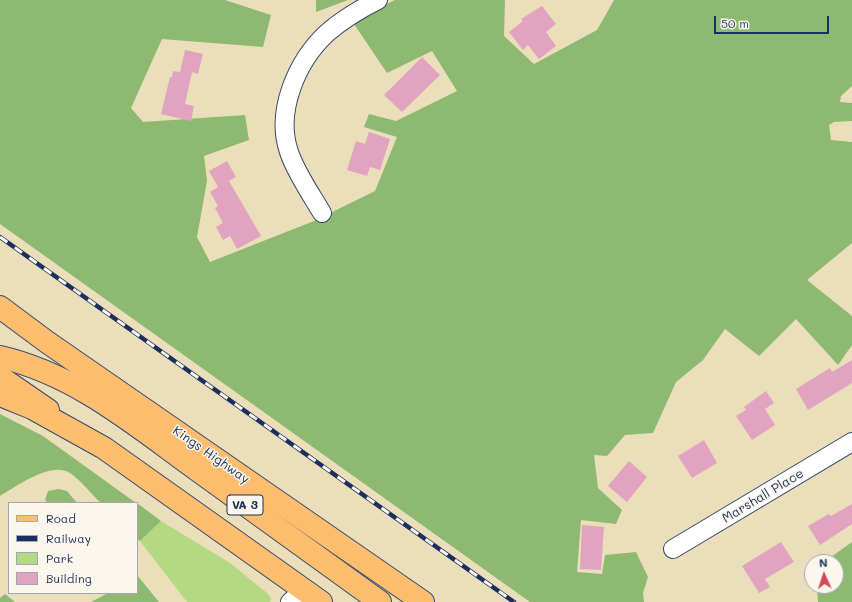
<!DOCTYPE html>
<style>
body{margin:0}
#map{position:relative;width:852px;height:602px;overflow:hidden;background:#eadfba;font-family:Mali,sans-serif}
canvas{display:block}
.legend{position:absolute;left:8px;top:502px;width:130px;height:92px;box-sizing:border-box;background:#fbf7ec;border:1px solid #a1a7b3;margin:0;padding:5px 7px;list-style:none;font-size:12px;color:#1b2f5e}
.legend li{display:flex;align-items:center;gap:8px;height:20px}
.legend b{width:20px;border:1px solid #a1a7b3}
.north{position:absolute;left:804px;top:554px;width:40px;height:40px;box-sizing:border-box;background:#fbf7ec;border:1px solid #a1a7b3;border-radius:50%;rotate:357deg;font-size:11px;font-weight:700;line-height:16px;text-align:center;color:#1b2f5e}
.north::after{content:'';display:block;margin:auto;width:14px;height:18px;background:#d1495b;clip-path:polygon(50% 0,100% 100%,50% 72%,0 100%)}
.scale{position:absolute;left:714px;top:16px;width:115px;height:18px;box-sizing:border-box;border:2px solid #1b2f5e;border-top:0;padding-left:5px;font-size:12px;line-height:14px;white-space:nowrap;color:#1b2f5e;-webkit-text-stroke:3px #fbf7ec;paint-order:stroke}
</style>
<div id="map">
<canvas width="852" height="602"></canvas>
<ul class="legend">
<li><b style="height:5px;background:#fcbd6f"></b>Road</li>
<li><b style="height:5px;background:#1b2f5e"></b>Railway</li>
<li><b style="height:11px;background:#b3d982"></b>Park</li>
<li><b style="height:11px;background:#e1a3c0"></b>Building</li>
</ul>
<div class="north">N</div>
<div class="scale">50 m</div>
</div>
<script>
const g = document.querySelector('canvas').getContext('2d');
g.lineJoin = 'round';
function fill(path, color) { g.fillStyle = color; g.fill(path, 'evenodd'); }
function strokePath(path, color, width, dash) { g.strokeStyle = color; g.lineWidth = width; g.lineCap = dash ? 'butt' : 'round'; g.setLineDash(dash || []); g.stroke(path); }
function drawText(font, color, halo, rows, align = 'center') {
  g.font = font + ' Mali,sans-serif'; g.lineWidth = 3; g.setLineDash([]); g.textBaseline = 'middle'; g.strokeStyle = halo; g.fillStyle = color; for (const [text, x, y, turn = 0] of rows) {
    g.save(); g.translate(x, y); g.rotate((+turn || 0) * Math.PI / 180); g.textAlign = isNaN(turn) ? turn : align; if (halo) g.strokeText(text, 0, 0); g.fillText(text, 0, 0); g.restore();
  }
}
const green = new Path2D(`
 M 161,521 L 230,563 L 267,593 L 271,598 L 270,602 L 187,602 L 140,541 Z`);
const forest = new Path2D(`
 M 0,0 L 225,0 L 271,15 L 263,47 L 162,39 L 131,108 L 143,122 L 245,115 L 249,140 L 204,156 L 207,181 L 197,237 L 210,262 L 314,221 L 375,191 L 397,137 L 364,127 L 369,114 L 396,121 L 457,91 L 432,51 L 387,73 L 352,21 L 395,0 L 505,0 L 504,36 L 534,64 L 597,30 L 614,0 L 852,0 L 852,86 L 841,96 L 840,102 L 852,103 L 852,121 L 834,122 L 829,125 L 831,140 L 852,142 L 852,243 L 807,280 L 852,316 L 852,345 L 838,365 L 796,319 L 759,356 L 725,329 L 703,360 L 676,382 L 653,433 L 625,435 L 607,456 L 594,455 L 598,488 L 622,510 L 616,524 L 581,520 L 577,572 L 602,574 L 605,555 L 636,552 L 648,577 L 643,593 L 644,602 L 530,602 L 0,224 Z
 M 316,0 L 348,0 L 316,12 Z
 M 0,414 L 43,436 L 136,503 L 101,503 C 91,494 81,480 70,473 C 51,461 17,486 0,496 Z
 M 59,489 L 67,491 L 77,503 L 48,503 L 45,500 L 48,491 Z
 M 137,503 L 161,521 L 140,541 L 137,539 Z
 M 852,542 L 852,602 L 818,602 L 817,586 L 836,586 L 836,562 L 824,562 Z
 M 137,575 L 159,602 L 91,602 L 108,593 L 137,593 Z
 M 5,594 L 15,602 L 0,602 L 0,598 Z`);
const building = new Path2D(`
 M 542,6 L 556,24 L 546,32 L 556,46 L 539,59 L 528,45 L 523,50 L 509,32 L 523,21 L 521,19 Z
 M 185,50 L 203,54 L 198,74 L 192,72 L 185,104 L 194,106 L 191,121 L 161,114 L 170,77 L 172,77 L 173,71 L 180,72 Z
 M 422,57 L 440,75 L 402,112 L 384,95 Z
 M 369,132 L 390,139 L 380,170 L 370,167 L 367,176 L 347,170 L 356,141 L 365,144 Z
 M 227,161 L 236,177 L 229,181 L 261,236 L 237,249 L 230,236 L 223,240 L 216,227 L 223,223 L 215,208 L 218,206 L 210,192 L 218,187 L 209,171 Z
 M 852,360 L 852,383 L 808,410 L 796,389 L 830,368 L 832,372 Z
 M 766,391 L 774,403 L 765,409 L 775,425 L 752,440 L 736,416 L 746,410 L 744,407 Z
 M 704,440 L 717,463 L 692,478 L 678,456 Z
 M 629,461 L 647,477 L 627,502 L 608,486 Z
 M 852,504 L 852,524 L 820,545 L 808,526 L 829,514 L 831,516 Z
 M 582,525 L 604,527 L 601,570 L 580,569 Z
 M 781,542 L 794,562 L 765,579 L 770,587 L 759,593 L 742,566 Z`);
const minor = new Path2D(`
 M 322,213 C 311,194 296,173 289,152 C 275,111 297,61 327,33 C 342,20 360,9 378,0
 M 673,549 L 852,442
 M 290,602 L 304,590`);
const primary = new Path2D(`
 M 0,307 L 47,342 L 423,602
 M 0,377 L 48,410`);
const trunk = new Path2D(`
 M 0,357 C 75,374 135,425 196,469 C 257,513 319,558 380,602
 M 0,395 L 32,408 L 104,448 L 321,602`);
const rail = new Path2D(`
 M 0,237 L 514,602`);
const shields = [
 [245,505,36]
];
const shieldNames = [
 ["VA 3",245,505]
];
const streetNames = [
 ["Kings Highway",211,455,35],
 ["Marshall Place",763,496,-31]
];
fill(green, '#b3d982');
fill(forest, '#8eb970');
fill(building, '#e1a3c0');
strokePath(minor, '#3a496c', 20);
strokePath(primary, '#3a496c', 24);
strokePath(trunk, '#3a496c', 24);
strokePath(minor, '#fff', 18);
strokePath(primary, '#fcbd6f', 22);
strokePath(trunk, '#fcbd6f', 22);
strokePath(rail, '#1b2f5e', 4.5);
strokePath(rail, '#fbf7ec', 3, [9]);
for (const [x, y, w] of shields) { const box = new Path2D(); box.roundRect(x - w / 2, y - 10, w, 20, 3); g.fillStyle = '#fbf7ec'; g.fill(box); strokePath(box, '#1b2f5e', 1); }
drawText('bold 12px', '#1b2f5e', null, shieldNames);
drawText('13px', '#1b2f5e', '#fbf7ec', streetNames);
</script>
